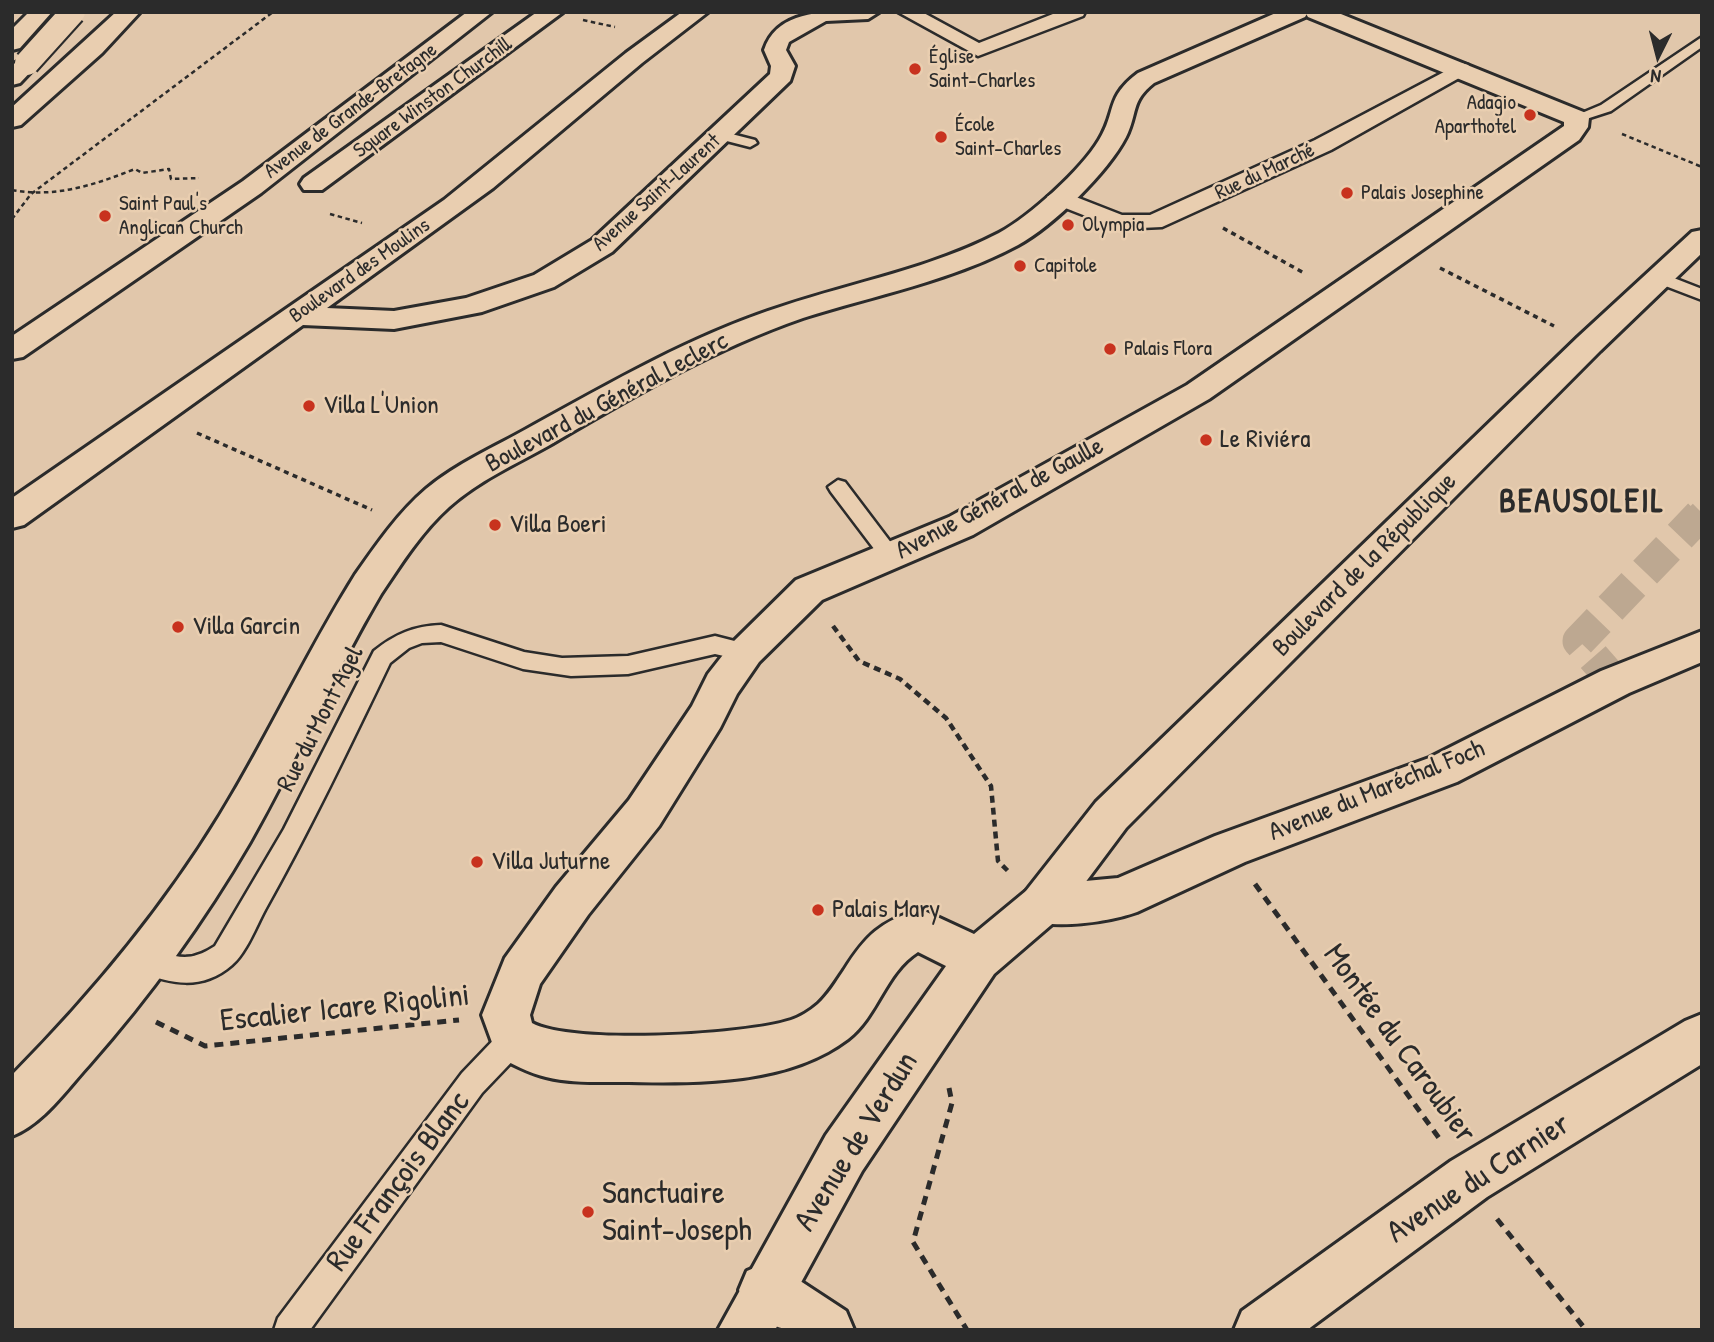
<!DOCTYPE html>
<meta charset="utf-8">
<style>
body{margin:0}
#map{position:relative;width:1714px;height:1342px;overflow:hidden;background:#e1c7ab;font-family:"Patrick Hand",sans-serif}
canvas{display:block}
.frame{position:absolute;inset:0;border:14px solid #2b2b2b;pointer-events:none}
.north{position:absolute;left:1623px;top:21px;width:70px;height:70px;-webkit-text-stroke:5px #e9ceb0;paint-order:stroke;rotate:186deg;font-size:19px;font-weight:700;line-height:28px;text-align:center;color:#2b2b2b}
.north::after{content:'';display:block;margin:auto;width:24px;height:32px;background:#2b2b2b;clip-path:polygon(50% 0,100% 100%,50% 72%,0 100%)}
</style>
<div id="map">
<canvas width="1714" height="1342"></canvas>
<div class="frame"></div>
<div class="north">N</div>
</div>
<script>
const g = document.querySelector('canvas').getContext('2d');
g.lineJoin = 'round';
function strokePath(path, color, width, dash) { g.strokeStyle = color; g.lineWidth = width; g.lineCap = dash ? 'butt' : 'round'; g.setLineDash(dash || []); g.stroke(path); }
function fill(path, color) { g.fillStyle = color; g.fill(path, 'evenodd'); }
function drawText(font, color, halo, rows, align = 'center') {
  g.font = font + ' "Patrick Hand",sans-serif'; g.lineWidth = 5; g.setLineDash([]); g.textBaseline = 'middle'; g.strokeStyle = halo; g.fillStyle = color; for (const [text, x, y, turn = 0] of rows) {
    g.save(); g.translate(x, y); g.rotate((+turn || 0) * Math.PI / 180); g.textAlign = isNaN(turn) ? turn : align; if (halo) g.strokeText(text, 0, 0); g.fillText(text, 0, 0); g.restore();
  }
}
const pedestrianTunnelFar1 = new Path2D(`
 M 1698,517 L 1702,513`);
const pedestrianTunnel = new Path2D(`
 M 1615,682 L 1579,641 L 1700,515`);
const pathFar3 = new Path2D(`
 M 583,20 L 615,27
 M 1622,134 L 1702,167
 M 12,190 C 56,198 94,185 135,169 L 142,173 L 169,169 L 171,179 L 199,178
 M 330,214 L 362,223
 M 12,219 L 31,194 L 273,12`);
const pathFar2 = new Path2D(`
 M 1223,228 L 1304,273
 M 1440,268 L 1554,326
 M 197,433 L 372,510`);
const pathFar1 = new Path2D(`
 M 833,626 L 859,661 L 900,679 L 946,718 L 991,786 L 998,861 L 1008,871`);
const path = new Path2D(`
 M 1255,884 L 1439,1138
 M 156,1022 L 205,1046 L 459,1020
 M 949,1088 L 952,1103 L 913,1242 L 967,1330
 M 1497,1219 L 1586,1330`);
const service = new Path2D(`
 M 1702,37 L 1702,47 L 1611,111 L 1577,122 L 1570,118 L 1601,105 Z
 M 720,131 L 755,140 L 757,143 L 750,147 L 715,138 L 713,135 Z
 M 1661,273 L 1702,289 L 1702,300 L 1655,282 L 1653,278 L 1655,274 Z
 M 838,480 L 845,482 L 898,552 L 902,557 L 898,562 L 884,562 L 831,492 L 828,487 Z
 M 441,625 L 524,652 L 562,658 L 628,656 L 715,636 L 754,646 L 757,652 L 754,658 L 746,661 L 715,654 L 628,674 L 571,676 L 523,669 L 441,642 L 422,643 L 409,648 L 390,663 C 350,746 310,830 265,910 C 256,927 246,953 232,965 C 202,991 171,984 137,971 L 133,962 L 137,953 C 165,942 176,972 215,946 L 284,829 L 374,651 C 395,634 414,626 441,625 Z
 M 514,1025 L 524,1029 L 528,1039 L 524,1049 L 482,1093 L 310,1330 L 274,1330 L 278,1318 L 462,1073 L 504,1029 Z`);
const pedestrian = new Path2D(`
 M 898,12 L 922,12 L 979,43 L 1058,12 L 1085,12 L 1083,16 L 978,56 Z
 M 1461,63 L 1468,65 L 1471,69 L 1468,73 L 1331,150 L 1162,227 L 1119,229 L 1050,202 L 1047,197 L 1058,190 L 1122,215 L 1150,215 L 1315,140 Z`);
const minor = new Path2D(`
 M 467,12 L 492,12 L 261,193 L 23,357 L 12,359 L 12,336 L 243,181 Z
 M 537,12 L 563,12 L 322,190 L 304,190 L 300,184 L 304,178 Z
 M 1278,12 L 1308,12 L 1305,17 L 1154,83 C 1130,102 1138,113 1126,137 C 1108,172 1053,226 1018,245 C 951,281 875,295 803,318 C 713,349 630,398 548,446 C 514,465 478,481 449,507 C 422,531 401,564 381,594 C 333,675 296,761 250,842 C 204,921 150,996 89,1065 C 66,1090 44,1123 12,1136 L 12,1075 C 90,996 162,910 220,815 C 268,737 306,653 355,575 C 376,545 398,513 426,489 C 457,463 495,447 530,427 C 612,382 694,334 783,306 C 855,282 932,268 999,233 C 1030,216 1081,170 1099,140 C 1117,111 1105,98 1138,73 Z
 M 1702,631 L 1702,662 L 1629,693 L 1457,782 L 1245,862 L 1137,912 C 1109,922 1054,930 1026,919 L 1020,905 L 1026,891 L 1042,885 L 1118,878 L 1215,836 L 1429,758 L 1601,671 Z
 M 1702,1014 L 1702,1064 L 1487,1197 L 1307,1330 L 1234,1330 L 1242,1311 L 1451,1161 L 1685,1021 Z
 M 766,1263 L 785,1271 L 846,1311 L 854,1330 C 808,1330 760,1341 739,1290 L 747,1271 Z`);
const tertiary = new Path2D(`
 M 682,12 L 708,12 L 642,63 L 493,188 L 327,308 L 394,311 L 466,298 L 534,275 L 592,240 L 770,74 L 771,66 L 764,50 C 779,4 840,12 879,12 L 868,19 L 826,21 L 789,42 L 786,50 L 795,66 L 790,81 L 612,252 L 554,287 L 482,312 L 394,329 L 303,325 L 24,525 L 12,528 L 12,498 L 444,200 L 626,53 Z`);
const secondary = new Path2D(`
 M 1305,12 L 1336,12 L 1586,113 L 1589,118 L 1588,127 L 1579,140 L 1209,399 L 973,535 L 822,600 L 759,662 L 737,694 L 720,728 L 659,826 L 588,915 L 540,984 L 530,1015 L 532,1023 C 572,1045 745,1035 791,1020 C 800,1017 810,1011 818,1004 C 828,995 836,982 844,970 C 866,935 880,922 920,909 L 974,934 L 1026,891 L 1096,802 L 1578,337 L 1692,232 L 1702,230 L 1702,253 L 1600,351 L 1126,828 L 1058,919 L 994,974 L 862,1171 L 775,1330 L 718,1330 L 826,1135 L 946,966 L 918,952 C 885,973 878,1016 848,1039 C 786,1086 695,1083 621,1082 C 596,1082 570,1083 546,1077 C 529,1073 512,1064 497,1056 L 482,1015 L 505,958 L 556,887 L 629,800 L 692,706 L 708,674 L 733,642 L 796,580 L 949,517 L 1187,385 L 1564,126 L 1564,122 L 1308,17 Z`);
const primary = new Path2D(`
 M 29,12 L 52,12 L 20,48 L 12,50 L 12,29 Z
 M 116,12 L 140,12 L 102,53 L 21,125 L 12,127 L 12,107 Z
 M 27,56 L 35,58 L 39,63 L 20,83 L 12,85 L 12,65 Z`);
const primaryBridge = new Path2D(`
 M 27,63 L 73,12`);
const markers = [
 [915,69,7,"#c8321e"],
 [1530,115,7,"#c8321e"],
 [941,137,7,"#c8321e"],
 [1347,193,7,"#c8321e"],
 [105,216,7,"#c8321e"],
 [1068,225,7,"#c8321e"],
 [1020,266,7,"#c8321e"],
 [1110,349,7,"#c8321e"],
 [309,406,7,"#c8321e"],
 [1206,440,7,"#c8321e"],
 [495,525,7,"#c8321e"],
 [178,627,7,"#c8321e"],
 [477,862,7,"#c8321e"],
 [818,910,7,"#c8321e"],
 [588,1212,7,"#c8321e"]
];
const farPoinames = [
 ["Église",929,57],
 ["Saint-Charles",929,81],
 ["Adagio",1516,103,"right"],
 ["Aparthotel",1516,127,"right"],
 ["École",955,125],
 ["Saint-Charles",955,149],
 ["Palais Josephine",1361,193],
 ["Saint Paul's",119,204],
 ["Anglican Church",119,228],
 ["Olympia",1082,225],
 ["Capitole",1034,266],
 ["Palais Flora",1124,349]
];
const farStreetnames = [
 ["Square Winston Churchill",433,98,-36],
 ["Avenue de Grande-Bretagne",351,111,-37],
 ["Rue du Marché",1265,172,-25],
 ["Avenue Saint-Laurent",657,193,-42],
 ["Boulevard des Moulins",360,271,-35]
];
const streetNames = [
 ["Boulevard du Général Leclerc",607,403,-28],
 ["Avenue Général de Gaulle",1000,499,-28],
 ["Boulevard de la République",1365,565,-45],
 ["Rue du Mont Agel",321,719,-63],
 ["Avenue du Maréchal Foch",1377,791,-22]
];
const poiNames = [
 ["Villa L'Union",323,406],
 ["Le Riviéra",1220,440],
 ["Villa Boeri",509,525],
 ["Villa Garcin",192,627],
 ["Villa Juturne",491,862],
 ["Palais Mary",832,910]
];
const nearStreetnames = [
 ["Escalier Icare Rigolini",345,1009,-6],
 ["Montée du Caroubier",1399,1044,54],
 ["Avenue de Verdun",857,1142,-58],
 ["Avenue du Carnier",1479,1179,-33],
 ["Rue François Blanc",399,1182,-53]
];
const nearPoinames = [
 ["Sanctuaire",602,1194],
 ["Saint-Joseph",602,1231]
];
const districtNames = [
 ["BEAUSOLEIL",1582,503]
];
strokePath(pedestrianTunnelFar1, '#bda891', 26, [26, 13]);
strokePath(pedestrianTunnel, '#bda891', 33, [33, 17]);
strokePath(service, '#2b2b2b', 5);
strokePath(pedestrian, '#2b2b2b', 5);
strokePath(minor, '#2b2b2b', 6);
strokePath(tertiary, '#2b2b2b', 6);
strokePath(secondary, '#2b2b2b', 6);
strokePath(primary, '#2b2b2b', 6);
strokePath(pathFar3, '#2b2b2b', 2.5, [4.5, 3.5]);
strokePath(pathFar2, '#2b2b2b', 3.5, [5, 4.5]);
strokePath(pathFar1, '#2b2b2b', 4.5, [7, 5]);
strokePath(path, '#2b2b2b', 5, [9, 7]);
fill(service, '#e9ceb0');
fill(pedestrian, '#e9ceb0');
fill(minor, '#e9ceb0');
fill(tertiary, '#e9ceb0');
fill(secondary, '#e9ceb0');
fill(primary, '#e9ceb0');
strokePath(primaryBridge, '#2b2b2b', 28, []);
strokePath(primaryBridge, '#e9ceb0', 24);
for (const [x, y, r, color] of markers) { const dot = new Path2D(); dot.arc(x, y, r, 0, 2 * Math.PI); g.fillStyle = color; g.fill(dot); strokePath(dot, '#e9ceb0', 2.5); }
drawText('21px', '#2b2b2b', '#e9ceb0', farPoinames, 'left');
drawText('21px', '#2b2b2b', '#e9ceb0', farStreetnames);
drawText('26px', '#2b2b2b', '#e9ceb0', streetNames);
drawText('26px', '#2b2b2b', '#e9ceb0', poiNames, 'left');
drawText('32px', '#2b2b2b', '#e9ceb0', nearStreetnames);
drawText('32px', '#2b2b2b', '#e9ceb0', nearPoinames, 'left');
g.letterSpacing = '2px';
drawText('bold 33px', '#2b2b2b', '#e9ceb0', districtNames);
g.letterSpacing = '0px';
</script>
